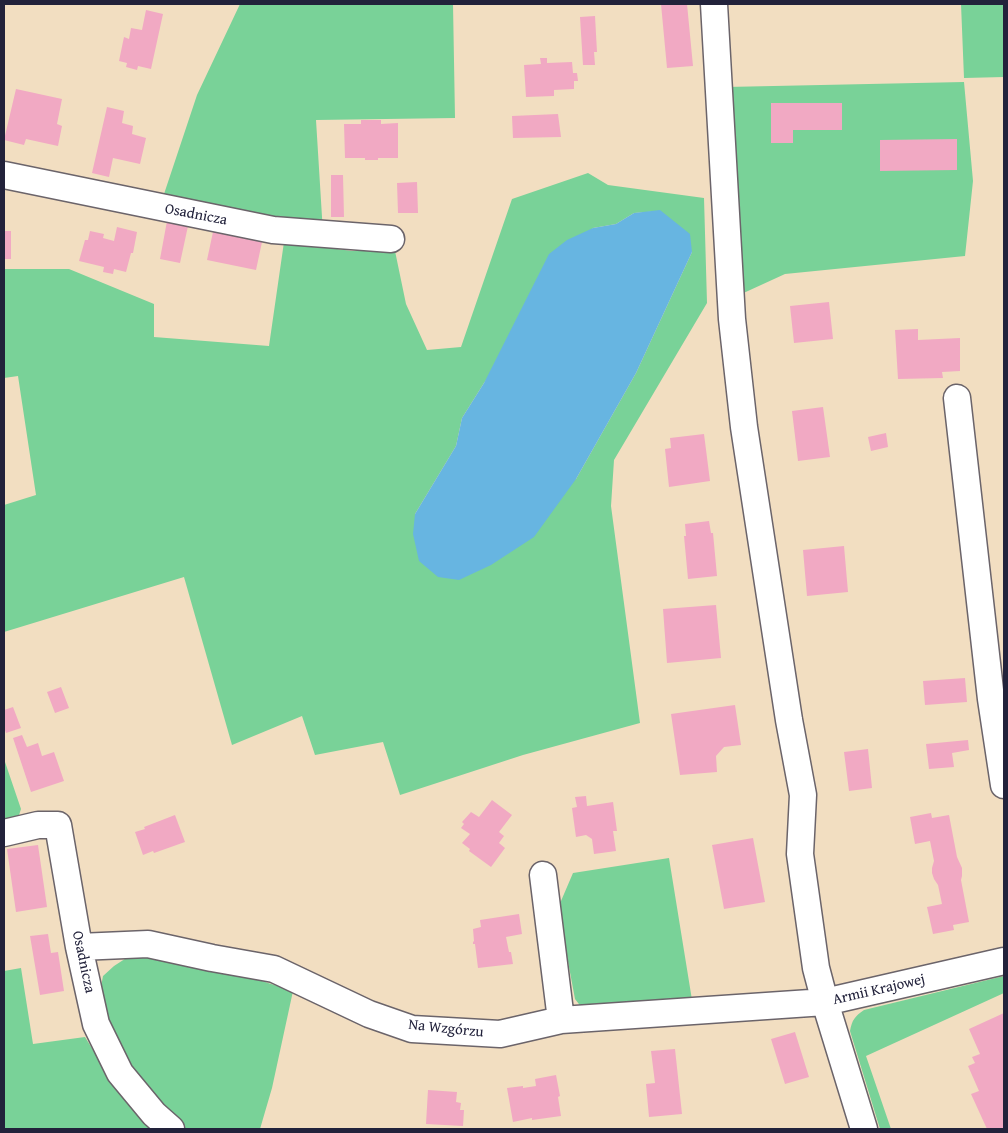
<!DOCTYPE html>
<meta charset="utf-8">
<style>
body{margin:0}
#map{position:relative;width:1008px;height:1133px;overflow:hidden;background:#f2dec1;font-family:"Gentium Book Plus",serif}
canvas{display:block}
.frame{position:absolute;inset:0;border:5px solid #22223b;pointer-events:none}
</style>
<div id="map">
<canvas width="1008" height="1133"></canvas>
<div class="frame"></div>
</div>
<script>
const g = document.querySelector('canvas').getContext('2d');
g.lineJoin = 'round';
function fill(path, color) { g.fillStyle = color; g.fill(path, 'evenodd'); }
function strokePath(path, color, width, dash) { g.strokeStyle = color; g.lineWidth = width; g.lineCap = dash ? 'butt' : 'round'; g.setLineDash(dash || []); g.stroke(path); }
function drawText(font, color, halo, rows, align = 'center') {
  g.font = font + ' "Gentium Book Plus",serif'; g.lineWidth = 4; g.setLineDash([]); g.textBaseline = 'middle'; g.strokeStyle = halo; g.fillStyle = color; for (const [text, x, y, turn = 0] of rows) {
    g.save(); g.translate(x, y); g.rotate((+turn || 0) * Math.PI / 180); g.textAlign = isNaN(turn) ? turn : align; if (halo) g.strokeText(text, 0, 0); g.fillText(text, 0, 0); g.restore();
  }
}
const green = new Path2D(`
 M 240,4 L 453,4 L 455,118 L 316,120 L 323,233 L 162,200 L 197,95 Z
 M 961,4 L 1004,4 L 1004,77 L 964,78 Z
 M 964,82 L 973,181 L 965,256 L 785,274 L 737,296 L 726,87 Z
 M 588,173 L 608,185 L 704,198 L 707,303 L 614,460 L 611,506 L 640,723 L 523,755 L 400,795 L 383,742 L 315,755 L 302,716 L 232,745 L 184,577 L 4,632 L 4,505 L 36,495 L 18,376 L 4,378 L 4,269 L 69,269 L 154,304 L 154,337 L 269,346 L 284,242 L 352,251 L 395,251 L 406,304 L 427,350 L 461,347 L 512,199 ZM 660,211 L 692,252 L 636,373 L 576,479 L 415,514 L 456,446 L 462,418 L 484,383 L 593,228 L 616,224 L 634,213 Z
 M 4,759 L 21,809 L 18,818 L 4,822 Z
 M 669,858 L 692,1000 L 582,1008 L 575,999 L 558,908 L 573,873 Z
 M 131,955 L 215,966 L 293,991 L 272,1088 L 260,1129 L 176,1129 L 129,1082 L 98,1003 L 103,976 L 114,966 Z
 M 21,968 L 33,1044 L 85,1037 L 114,1084 L 154,1129 L 4,1129 L 4,971 Z
 M 1004,976 L 1004,993 L 866,1056 L 891,1129 L 880,1129 L 850,1031 C 852,1020 855,1016 864,1010 Z`);
const water = new Path2D(`
 M 660,210 L 690,234 L 692,252 L 636,373 L 576,479 L 534,537 L 491,565 L 459,580 L 438,577 L 419,561 L 413,534 L 415,514 L 456,446 L 462,418 L 484,383 L 549,254 L 567,240 L 593,228 L 616,224 L 634,213 Z`);
const building = new Path2D(`
 M 661,4 L 687,4 L 693,66 L 667,68 Z
 M 146,10 L 163,14 L 151,69 L 138,66 L 137,70 L 126,67 L 127,63 L 119,61 L 124,37 L 129,39 L 131,28 L 142,30 Z
 M 595,16 L 597,52 L 594,52 L 595,65 L 583,65 L 580,17 Z
 M 540,58 L 547,58 L 547,63 L 572,62 L 573,73 L 577,73 L 578,81 L 574,81 L 574,89 L 554,90 L 554,96 L 526,97 L 524,65 L 541,64 Z
 M 16,89 L 62,99 L 57,124 L 62,126 L 58,146 L 26,139 L 24,145 L 4,140 Z
 M 771,103 L 842,103 L 842,130 L 793,130 L 793,143 L 771,143 Z
 M 107,107 L 124,111 L 122,123 L 133,126 L 132,134 L 146,138 L 140,164 L 113,158 L 109,177 L 92,173 Z
 M 558,114 L 561,137 L 513,138 L 512,116 Z
 M 361,120 L 381,120 L 381,124 L 398,123 L 398,158 L 378,158 L 378,160 L 365,160 L 365,158 L 345,158 L 344,124 L 361,124 Z
 M 957,139 L 957,170 L 880,171 L 880,140 Z
 M 331,175 L 343,175 L 344,217 L 331,217 Z
 M 417,182 L 418,213 L 398,213 L 397,183 Z
 M 167,221 L 188,226 L 180,263 L 160,259 Z
 M 117,227 L 137,232 L 133,253 L 131,253 L 126,272 L 114,269 L 113,274 L 103,272 L 104,267 L 79,261 L 85,240 L 88,240 L 90,231 L 104,234 L 103,238 L 114,241 Z
 M 4,231 L 11,231 L 11,259 L 4,259 Z
 M 213,232 L 262,242 L 256,270 L 207,260 Z
 M 829,302 L 833,339 L 794,343 L 790,306 Z
 M 918,329 L 918,340 L 960,338 L 960,371 L 942,372 L 943,378 L 898,379 L 895,330 Z
 M 823,407 L 830,457 L 798,461 L 792,411 Z
 M 886,433 L 888,447 L 871,451 L 868,437 Z
 M 704,434 L 710,481 L 669,487 L 665,449 L 671,448 L 670,438 Z
 M 709,521 L 711,533 L 713,533 L 717,576 L 688,579 L 684,536 L 686,536 L 685,524 Z
 M 844,546 L 848,592 L 807,596 L 803,550 Z
 M 716,605 L 721,658 L 667,663 L 663,609 Z
 M 965,678 L 967,702 L 925,705 L 923,681 Z
 M 61,687 L 69,708 L 55,713 L 47,692 Z
 M 735,705 L 741,745 L 724,747 L 716,756 L 717,772 L 680,775 L 671,714 Z
 M 13,707 L 21,728 L 6,733 L 4,727 L 4,710 Z
 M 22,735 L 27,747 L 38,743 L 42,756 L 54,752 L 64,781 L 31,792 L 13,738 Z
 M 968,740 L 969,750 L 952,753 L 954,767 L 929,769 L 926,744 Z
 M 868,749 L 872,788 L 849,791 L 844,752 Z
 M 586,796 L 587,806 L 613,802 L 617,831 L 613,831 L 616,851 L 594,854 L 592,839 L 586,835 L 576,837 L 572,808 L 577,807 L 575,797 Z
 M 492,800 L 512,815 L 499,832 L 504,836 L 499,843 L 505,848 L 491,867 L 469,851 L 470,849 L 462,843 L 470,834 L 461,828 L 464,824 L 462,822 L 471,812 L 479,817 Z
 M 931,813 L 932,818 L 949,815 L 957,857 L 962,868 L 962,876 L 961,880 L 969,922 L 953,925 L 954,930 L 933,934 L 927,907 L 942,904 L 938,885 L 934,879 L 932,873 L 932,868 L 934,861 L 930,841 L 915,844 L 910,817 Z
 M 175,815 L 185,842 L 154,853 L 153,851 L 143,855 L 135,832 L 145,829 L 144,827 Z
 M 753,838 L 765,902 L 724,909 L 712,845 Z
 M 38,845 L 47,907 L 16,912 L 7,849 Z
 M 519,914 L 522,934 L 506,937 L 509,952 L 511,952 L 513,964 L 478,968 L 475,944 L 473,944 L 473,942 L 474,941 L 473,929 L 481,927 L 480,920 Z
 M 48,934 L 51,953 L 58,952 L 64,991 L 40,995 L 30,936 Z
 M 1004,1013 L 1004,1129 L 987,1129 L 971,1094 L 979,1091 L 968,1066 L 975,1063 L 972,1057 L 980,1054 L 969,1029 Z
 M 795,1032 L 809,1077 L 785,1084 L 771,1039 Z
 M 675,1049 L 682,1114 L 649,1117 L 646,1084 L 655,1083 L 651,1051 Z
 M 556,1075 L 560,1096 L 558,1097 L 561,1116 L 532,1120 L 532,1118 L 513,1122 L 507,1088 L 523,1086 L 523,1088 L 536,1086 L 535,1079 Z
 M 428,1090 L 457,1092 L 456,1102 L 461,1103 L 460,1110 L 464,1110 L 463,1126 L 426,1124 Z`);
const minor = new Path2D(`
 M 714,4 L 732,319 L 744,427 L 789,720 L 803,795 L 800,854 L 816,968 L 825,1002 L 864,1129
 M 4,175 L 273,230 L 391,239
 M 957,398 L 991,699 L 1004,785
 M 4,833 L 38,825 L 58,825 L 79,947 L 96,1024 L 120,1073 L 154,1114 L 171,1129
 M 543,875 L 561,1020
 M 79,947 L 148,944 L 212,958 L 274,969 L 369,1014 L 412,1029 L 500,1034 L 561,1020 L 825,1002 L 1004,961`);
const streetNames = [
 ["Osadnicza",196,215,11],
 ["Osadnicza",83,962,78],
 ["Armii Krajowej",879,990,-13],
 ["Na Wzgórzu",446,1029,6]
];
fill(green, '#79d298');
fill(water, '#67b5e1');
fill(building, '#f1a9c3');
strokePath(minor, '#6b646a', 29);
strokePath(minor, '#fff', 26);
drawText('15px', '#22223b', '#fff', streetNames);
</script>
